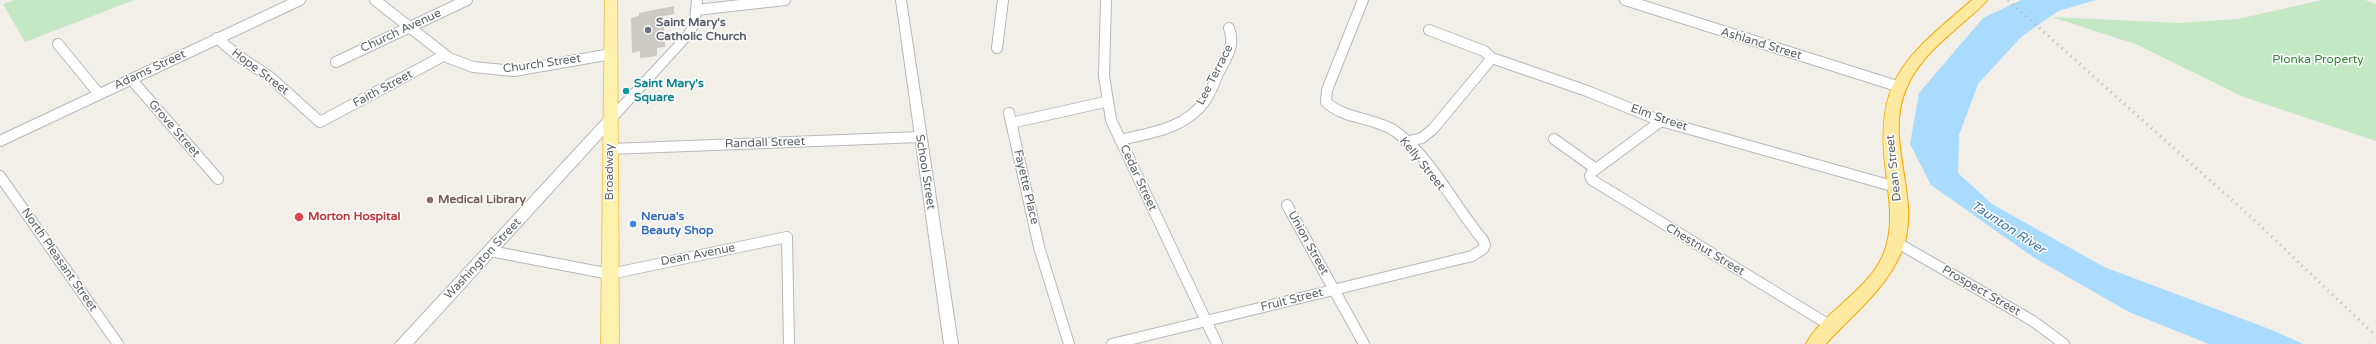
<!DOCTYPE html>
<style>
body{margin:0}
canvas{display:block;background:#f1efe8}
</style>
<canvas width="2376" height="344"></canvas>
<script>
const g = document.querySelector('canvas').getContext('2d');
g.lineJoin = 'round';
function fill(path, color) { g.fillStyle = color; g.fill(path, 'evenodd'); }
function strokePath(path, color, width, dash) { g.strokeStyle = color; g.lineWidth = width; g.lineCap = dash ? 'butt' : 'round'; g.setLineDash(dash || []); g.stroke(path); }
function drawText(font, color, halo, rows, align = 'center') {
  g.font = font + ' "Varela Round",sans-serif'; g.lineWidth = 3; g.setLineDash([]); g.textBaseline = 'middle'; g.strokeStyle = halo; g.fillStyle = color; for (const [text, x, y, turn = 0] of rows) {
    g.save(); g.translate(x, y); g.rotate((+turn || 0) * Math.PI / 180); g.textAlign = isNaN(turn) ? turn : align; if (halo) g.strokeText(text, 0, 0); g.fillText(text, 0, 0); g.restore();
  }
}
const green = new Path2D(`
 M 14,0 L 134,0 L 25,42 L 3,4 Z
 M 2322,0 L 2365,0 L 2376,4 L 2376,141 L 2241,96 L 2138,45 L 2052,17 L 2179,23 L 2238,19 Z`);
const water = new Path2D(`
 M 2021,0 L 2096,0 L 2058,11 L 2021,37 L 1978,84 L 1959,135 L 1958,173 L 1992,204 L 2104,267 L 2272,330 L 2303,344 L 2209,344 L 2129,312 L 2033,257 L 1931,185 L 1910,144 L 1919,93 L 1983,18 Z`);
const building = new Path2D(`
 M 674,6 L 674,14 L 663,16 L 665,47 L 657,48 L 657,55 L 651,57 L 640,58 L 640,51 L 632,53 L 631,18 L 639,16 L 639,13 Z`);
const minor = new Path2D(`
 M 375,0 L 449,58 L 473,67 L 514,71 L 611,54
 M 1106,0 L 1104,76 L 1111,120 L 1217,344
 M 1625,0 L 1897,86
 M 696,10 L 785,0
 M 1429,30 L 1484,51 L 1492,58 L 1587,91 L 1661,121 L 1896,187
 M 217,38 L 237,55 L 270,77 L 320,122 L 445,55
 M 58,44 L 99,94
 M 997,48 L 1003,0
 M 336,62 L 467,0
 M 131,79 L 218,179
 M 1009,113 L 1039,247 L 1069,344
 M 1661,121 L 1592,172 L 1590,176 L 1592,180 L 1831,326
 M 1011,123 L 1105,102
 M 1554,139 L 1596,169
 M 1120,140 C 1150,133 1185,129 1205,101 C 1212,91 1215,79 1221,68 C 1228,55 1235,44 1229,28
 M 0,141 L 300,0
 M 1406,142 L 1422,138 L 1433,129 L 1492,58
 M 610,149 L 920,137
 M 0,176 L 118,344
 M 1287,205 L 1364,344
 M 1896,242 L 2033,321 L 2064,344
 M 490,251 L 610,274 L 787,237 L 789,344
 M 1112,344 L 1472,256 L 1483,249 L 1485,245 L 1483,240 C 1455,207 1430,156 1395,131 C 1374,117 1345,120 1326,102 L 1327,90 L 1363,0`);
const tertiary = new Path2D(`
 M 692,0 L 702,0 L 700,22 L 693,36 L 614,123 L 606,123 L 604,120 L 606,117 L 684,33 L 690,22 Z
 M 896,0 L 906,0 L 958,344 L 944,344 Z`);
const secondary = new Path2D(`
 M 610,116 L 617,120 L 615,123 L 413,344 L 395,344 L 605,117 Z`);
const primary = new Path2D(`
 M 605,0 L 617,0 L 619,344 L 601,344 Z`);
const trunk = new Path2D(`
 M 1972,0 L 1987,0 C 1981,8 1972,14 1965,21 C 1942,41 1918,60 1906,89 C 1883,142 1924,201 1901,253 C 1885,290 1852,315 1826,344 L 1806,344 C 1824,310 1872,289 1885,250 C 1894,224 1889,198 1886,172 C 1874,78 1906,57 1972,0 Z`);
const rail = new Path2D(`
 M 2008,0 L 2251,217 L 2376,336`);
const markers = [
 [648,30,4,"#6b7280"],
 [626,91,4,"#0f9aa8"],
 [430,200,4,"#8d6e63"],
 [299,217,5,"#e0444e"],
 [633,224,4,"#3f7fe0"]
];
const worshipNames = [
 ["Saint Mary's",656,23],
 ["Catholic Church",656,37]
];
const streetNames = [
 ["Church Avenue",401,31,-25],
 ["Ashland Street",1761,44,17],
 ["Church Street",542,64,-8],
 ["Adams Street",150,70,-25],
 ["Hope Street",260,72,37],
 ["Lee Terrace",1215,75,-63],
 ["Faith Street",383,89,-28],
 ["Elm Street",1659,118,19],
 ["Grove Street",174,129,49],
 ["Randall Street",765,143,-2],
 ["Kelly Street",1422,164,51],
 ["Dean Street",1894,168,-96],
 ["Broadway",610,172,-90],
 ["School Street",925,172,81],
 ["Cedar Street",1138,178,65],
 ["Fayette Place",1026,187,77],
 ["Union Street",1308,243,61],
 ["Chestnut Street",1705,250,31],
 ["Dean Avenue",698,255,-11],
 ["Washington Street",483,259,-47],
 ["North Pleasant Street",59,260,55],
 ["Prospect Street",1981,291,30],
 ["Fruit Street",1292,300,-14]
];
const parkNames = [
 ["Plonka Property",2318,60]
];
const cultureNames = [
 ["Saint Mary's",634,84],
 ["Square",634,98]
];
const educationNames = [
 ["Medical Library",438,200]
];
const healthNames = [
 ["Morton Hospital",308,217]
];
const shopNames = [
 ["Nerua's",641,217],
 ["Beauty Shop",641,231]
];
const waterNames = [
 ["Taunton River",2008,228,33]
];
fill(green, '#c5e8c4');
fill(water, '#a9dbff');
fill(building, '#cccac5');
strokePath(minor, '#b5b8bc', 12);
strokePath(tertiary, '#b5b8bc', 2);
strokePath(secondary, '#b6babf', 2);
strokePath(primary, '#f3c85e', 2);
strokePath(trunk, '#f8a800', 2);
strokePath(minor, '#fff', 10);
fill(tertiary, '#fff');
fill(secondary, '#fff');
fill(primary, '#fff1ae');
fill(trunk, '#fee9a0');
strokePath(rail, '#b6b7b8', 3, [1, 5]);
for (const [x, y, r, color] of markers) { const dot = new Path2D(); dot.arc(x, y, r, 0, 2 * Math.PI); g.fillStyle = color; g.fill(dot); strokePath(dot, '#fff', 1.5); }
drawText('bold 12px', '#5b616d', '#fff', worshipNames, 'left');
drawText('12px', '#5f6368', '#fff', streetNames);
drawText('12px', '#338236', '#fff', parkNames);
drawText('bold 12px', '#0d838f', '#fff', cultureNames, 'left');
drawText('bold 12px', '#785e54', '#fff', educationNames, 'left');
drawText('bold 12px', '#be3a42', '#fff', healthNames, 'left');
drawText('bold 12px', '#366cbe', '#fff', shopNames, 'left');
drawText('italic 13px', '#4175ab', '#fff', waterNames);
</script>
